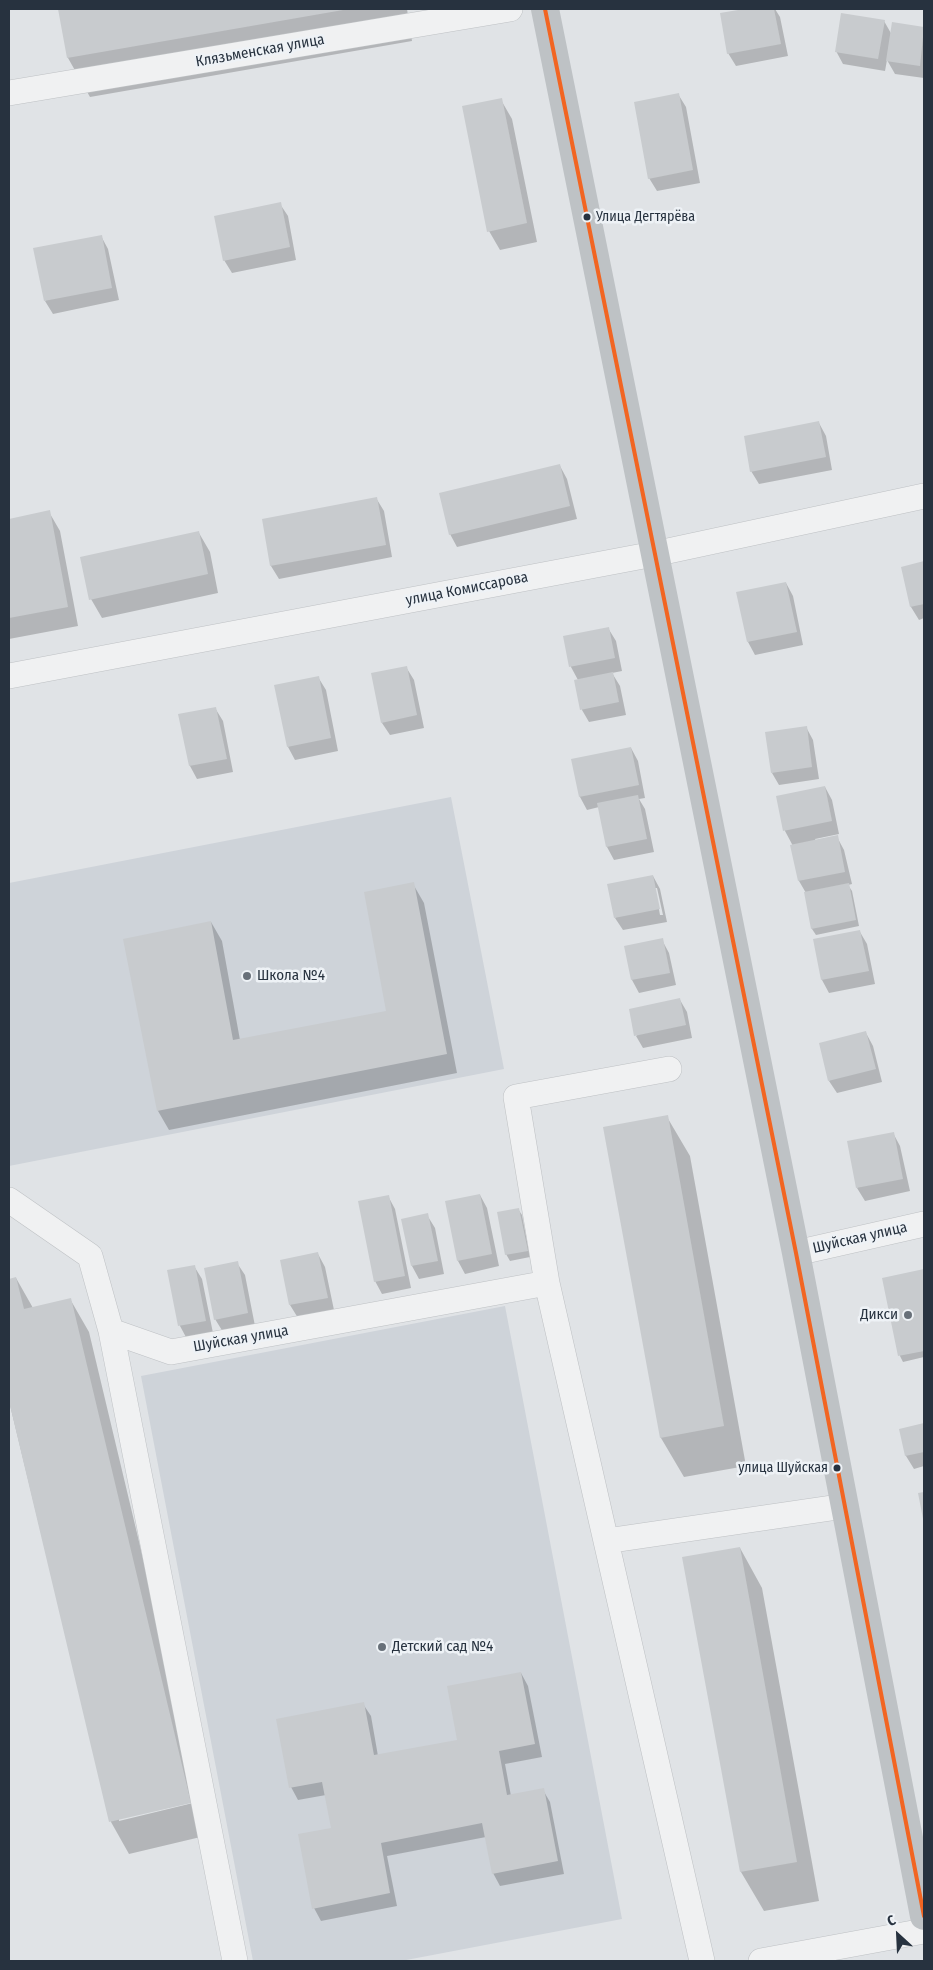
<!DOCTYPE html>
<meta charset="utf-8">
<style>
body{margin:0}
#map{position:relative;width:933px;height:1970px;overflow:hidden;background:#e0e3e6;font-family:"Fira Sans Condensed",sans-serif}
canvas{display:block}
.frame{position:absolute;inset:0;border:10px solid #27323f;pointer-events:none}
.north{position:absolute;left:873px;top:1910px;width:50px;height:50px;-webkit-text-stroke:4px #eef2f6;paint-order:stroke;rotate:335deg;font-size:14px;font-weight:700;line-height:20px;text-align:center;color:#27323f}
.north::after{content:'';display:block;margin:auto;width:18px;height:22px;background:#27323f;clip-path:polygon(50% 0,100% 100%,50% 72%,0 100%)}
</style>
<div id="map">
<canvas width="933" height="1970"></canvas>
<div class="frame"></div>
<div class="north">С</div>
</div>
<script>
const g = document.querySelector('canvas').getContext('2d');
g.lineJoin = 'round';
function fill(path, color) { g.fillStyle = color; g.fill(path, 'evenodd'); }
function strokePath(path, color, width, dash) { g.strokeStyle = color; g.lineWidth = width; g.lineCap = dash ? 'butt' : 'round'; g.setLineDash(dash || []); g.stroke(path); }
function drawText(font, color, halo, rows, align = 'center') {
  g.font = font + ' "Fira Sans Condensed",sans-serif'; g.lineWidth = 5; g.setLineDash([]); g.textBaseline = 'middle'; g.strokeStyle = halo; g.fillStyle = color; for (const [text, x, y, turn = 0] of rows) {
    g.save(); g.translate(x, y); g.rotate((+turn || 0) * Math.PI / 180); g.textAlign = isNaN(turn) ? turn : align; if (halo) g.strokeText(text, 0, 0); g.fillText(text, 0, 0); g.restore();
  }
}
const built = new Path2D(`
 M 451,797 L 504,1069 L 9,1166 L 9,883 Z
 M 505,1306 L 622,1919 L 401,1961 L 253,1961 L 141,1376 Z`);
const shadow = new Path2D(`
 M 59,9 L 407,9 L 412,41 L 90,97 L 68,58 Z
 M 751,9 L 775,9 L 780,17 L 788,56 L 736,66 L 728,53 L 721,14 Z
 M 884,21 L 892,35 L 893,24 L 924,29 L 924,78 L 895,74 L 887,60 L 885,71 L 843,64 L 836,51 Z
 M 678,94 L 686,107 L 700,183 L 657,191 L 649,178 Z
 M 501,100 L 512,119 L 537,242 L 500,250 L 489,231 Z
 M 280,204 L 288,216 L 296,260 L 232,273 L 224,260 Z
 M 101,236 L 108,249 L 119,300 L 53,314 L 45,301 Z
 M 819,423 L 826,436 L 832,470 L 759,484 L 751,471 Z
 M 560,466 L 567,479 L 577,519 L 457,547 L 450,534 Z
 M 376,498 L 384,511 L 392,557 L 279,579 L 271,566 L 263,520 Z
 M 49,512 L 60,531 L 78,626 L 9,639 L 9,520 Z
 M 199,533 L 210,552 L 218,593 L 102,618 L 91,599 Z
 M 924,562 L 924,618 L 919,620 L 911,607 L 902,568 Z
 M 786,583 L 793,596 L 803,645 L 755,655 L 748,642 Z
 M 608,628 L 616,641 L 622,671 L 612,673 L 620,686 L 626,715 L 589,722 L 582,710 L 578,680 L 571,667 L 564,637 Z
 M 406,667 L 414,680 L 424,728 L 390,735 L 382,723 Z
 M 318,677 L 326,690 L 338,751 L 295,760 L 288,747 Z
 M 215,708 L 223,721 L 233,772 L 197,779 L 190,766 L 179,715 Z
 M 806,727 L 813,740 L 819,779 L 779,785 L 772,773 Z
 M 631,748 L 638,761 L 645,798 L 639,799 L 645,809 L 654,852 L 614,860 L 607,847 L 599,807 L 587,810 L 580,797 L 573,760 Z
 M 825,787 L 832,800 L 839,834 L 815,839 L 816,841 L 837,837 L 844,850 L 852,884 L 848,885 L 852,891 L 859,926 L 816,935 L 812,929 L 806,893 L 799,881 L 793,846 L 785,831 L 778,797 Z
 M 653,876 L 660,889 L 667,922 L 623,930 L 615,918 ZM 655,888 L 657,888 L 663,915 L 660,915 Z
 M 413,884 L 424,903 L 457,1073 L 169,1130 L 158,1111 L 211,922 L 222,941 L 240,1040 L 388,1012 Z
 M 860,932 L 867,944 L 875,984 L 829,993 L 822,980 L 814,940 Z
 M 662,940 L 669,953 L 676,985 L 639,993 L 632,980 L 626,947 Z
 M 680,1000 L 687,1012 L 692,1038 L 643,1048 L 636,1036 Z
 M 866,1033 L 873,1046 L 882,1082 L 837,1093 L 829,1081 Z
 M 667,1117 L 690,1156 L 746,1466 L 684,1477 L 661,1438 L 605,1128 Z
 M 893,1133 L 900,1146 L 910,1191 L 865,1201 L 857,1188 Z
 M 480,1195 L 487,1208 L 499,1266 L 465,1274 L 458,1261 Z
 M 388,1196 L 395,1209 L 411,1288 L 382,1294 L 375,1281 Z
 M 518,1209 L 522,1215 L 530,1257 L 510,1261 L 506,1254 Z
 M 427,1215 L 435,1228 L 444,1274 L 419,1279 L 412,1266 Z
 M 318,1254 L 325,1267 L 334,1310 L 298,1318 L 290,1305 Z
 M 237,1263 L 245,1275 L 255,1326 L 223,1332 L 215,1319 Z
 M 194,1266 L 202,1279 L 213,1333 L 187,1339 L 180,1326 L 169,1271 Z
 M 924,1271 L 924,1357 L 903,1362 L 900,1356 L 884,1279 Z
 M 16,1278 L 33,1308 L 70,1299 L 89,1332 L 209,1835 L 129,1854 L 111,1822 L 9,1401 L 9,1280 ZM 197,1800 L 197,1802 L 119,1821 L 119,1819 Z
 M 924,1424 L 924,1466 L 914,1469 L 906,1456 L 900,1430 Z
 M 740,1548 L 762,1588 L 819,1901 L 764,1911 L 741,1872 L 684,1558 Z
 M 521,1673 L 528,1686 L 542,1757 L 505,1764 L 511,1796 L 543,1790 L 550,1802 L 564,1874 L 500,1886 L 493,1873 L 486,1837 L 387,1856 L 397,1906 L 321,1921 L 314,1908 L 332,1829 L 326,1795 L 298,1800 L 291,1787 L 363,1704 L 371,1716 L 378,1756 L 459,1741 Z`);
const building = new Path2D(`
 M 58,9 L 343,9 L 343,10 L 67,58 Z
 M 744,9 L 774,9 L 781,44 L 727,54 L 720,13 Z
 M 841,13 L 885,20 L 878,59 L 835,52 Z
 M 892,22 L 924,27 L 920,66 L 886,61 Z
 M 679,93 L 693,170 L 648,179 L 634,102 Z
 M 502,98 L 527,223 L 487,232 L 462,106 Z
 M 281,202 L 290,247 L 223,261 L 214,216 Z
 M 102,235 L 112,288 L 44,301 L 33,248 Z
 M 819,421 L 826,457 L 750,472 L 744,436 Z
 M 560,464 L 570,506 L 449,535 L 439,493 Z
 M 377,497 L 386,545 L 270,566 L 262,519 Z
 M 50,510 L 68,607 L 9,618 L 9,519 Z
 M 199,531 L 208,574 L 89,600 L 80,557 Z
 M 924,561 L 924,604 L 910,607 L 901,567 Z
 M 786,582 L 797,632 L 747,642 L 736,592 Z
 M 609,627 L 615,658 L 569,667 L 563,636 Z
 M 407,666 L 417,715 L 381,723 L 371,673 Z
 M 613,672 L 619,702 L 580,710 L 574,680 Z
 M 319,676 L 331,738 L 287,747 L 274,685 Z
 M 216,707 L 227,759 L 189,766 L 178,714 Z
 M 807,726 L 812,767 L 771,773 L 765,732 Z
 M 631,747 L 639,785 L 579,797 L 571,759 Z
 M 825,786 L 832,821 L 783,831 L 776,796 Z
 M 638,795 L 647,839 L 606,847 L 597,803 Z
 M 838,835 L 845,872 L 798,881 L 790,845 Z
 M 653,875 L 660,909 L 614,918 L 607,884 Z
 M 414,882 L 447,1054 L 157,1111 L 123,939 L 211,921 L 233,1040 L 386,1011 L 364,892 Z
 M 849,883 L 856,920 L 811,929 L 804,892 Z
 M 860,930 L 869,971 L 821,980 L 813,939 Z
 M 663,938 L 670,973 L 631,980 L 624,946 Z
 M 680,998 L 686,1025 L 634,1036 L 629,1009 Z
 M 866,1031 L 876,1069 L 828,1081 L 819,1043 Z
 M 668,1115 L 724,1426 L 660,1438 L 603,1127 Z
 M 894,1132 L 903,1179 L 856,1188 L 847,1141 Z
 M 480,1194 L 492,1254 L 457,1261 L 445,1201 Z
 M 389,1195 L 405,1276 L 374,1282 L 358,1201 Z
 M 519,1208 L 528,1251 L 505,1255 L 497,1212 Z
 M 428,1213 L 438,1261 L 411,1266 L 401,1219 Z
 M 318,1252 L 328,1298 L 289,1305 L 280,1260 Z
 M 238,1261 L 248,1313 L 214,1320 L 204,1268 Z
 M 195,1265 L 206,1321 L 178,1326 L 167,1270 Z
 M 924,1269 L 924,1351 L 898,1356 L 882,1278 Z
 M 16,1277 L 24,1309 L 71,1298 L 191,1803 L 109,1822 L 9,1401 L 9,1279 Z
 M 924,1423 L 924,1452 L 905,1456 L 899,1429 Z
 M 924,1492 L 924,1518 L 923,1519 L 918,1493 Z
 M 740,1547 L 797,1862 L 740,1872 L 682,1557 Z
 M 521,1672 L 535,1744 L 499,1751 L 507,1795 L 544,1788 L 558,1861 L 492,1874 L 482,1823 L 381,1843 L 390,1893 L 312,1909 L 298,1834 L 331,1828 L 322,1782 L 289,1788 L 276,1719 L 364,1702 L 374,1755 L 457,1740 L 447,1686 Z`);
const street = new Path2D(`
 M 9,93 L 510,9
 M 9,676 L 654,554 L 924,496
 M 669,1069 L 516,1097 L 547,1283 L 702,1961
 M 9,1200 L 90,1256 L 111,1331 L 171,1352 L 547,1283
 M 796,1253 L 924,1224
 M 111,1331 L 235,1961
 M 606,1541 L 845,1506
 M 761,1961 L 924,1931`);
const secondary = new Path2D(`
 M 545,9 L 796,1253 L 924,1916`);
const bus1 = new Path2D(`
 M 545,9 L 796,1253 L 924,1916`);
const markers = [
 [587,217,4.5,"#27323f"],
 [247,976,5,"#687079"],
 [908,1315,5,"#687079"],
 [837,1468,4.5,"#27323f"],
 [382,1647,5,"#687079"]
];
const busNames = [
 ["Улица Дегтярёва",596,217],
 ["улица Шуйская",828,1468,"right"]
];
const streetNames = [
 ["Клязьменская улица",260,51,-10],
 ["улица Комиссарова",467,589,-11],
 ["Шуйская улица",860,1238,-13],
 ["Шуйская улица",241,1339,-10]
];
const poiNames = [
 ["Школа №4",257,976],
 ["Дикси",898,1315,"right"],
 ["Детский сад №4",392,1647]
];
fill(built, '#ced3d9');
fill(shadow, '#0003');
fill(building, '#c8cbce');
strokePath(street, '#bec1c4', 26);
strokePath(street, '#f0f1f2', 25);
strokePath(secondary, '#bec2c5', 28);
strokePath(bus1, '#f26522', 4);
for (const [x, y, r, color] of markers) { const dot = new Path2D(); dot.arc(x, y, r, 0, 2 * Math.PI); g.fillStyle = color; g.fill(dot); strokePath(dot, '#eef2f6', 2); }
drawText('14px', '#27323f', '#eef2f6', busNames, 'left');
drawText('15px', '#27323f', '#eef2f6', streetNames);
drawText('15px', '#27323f', '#eef2f6', poiNames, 'left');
</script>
